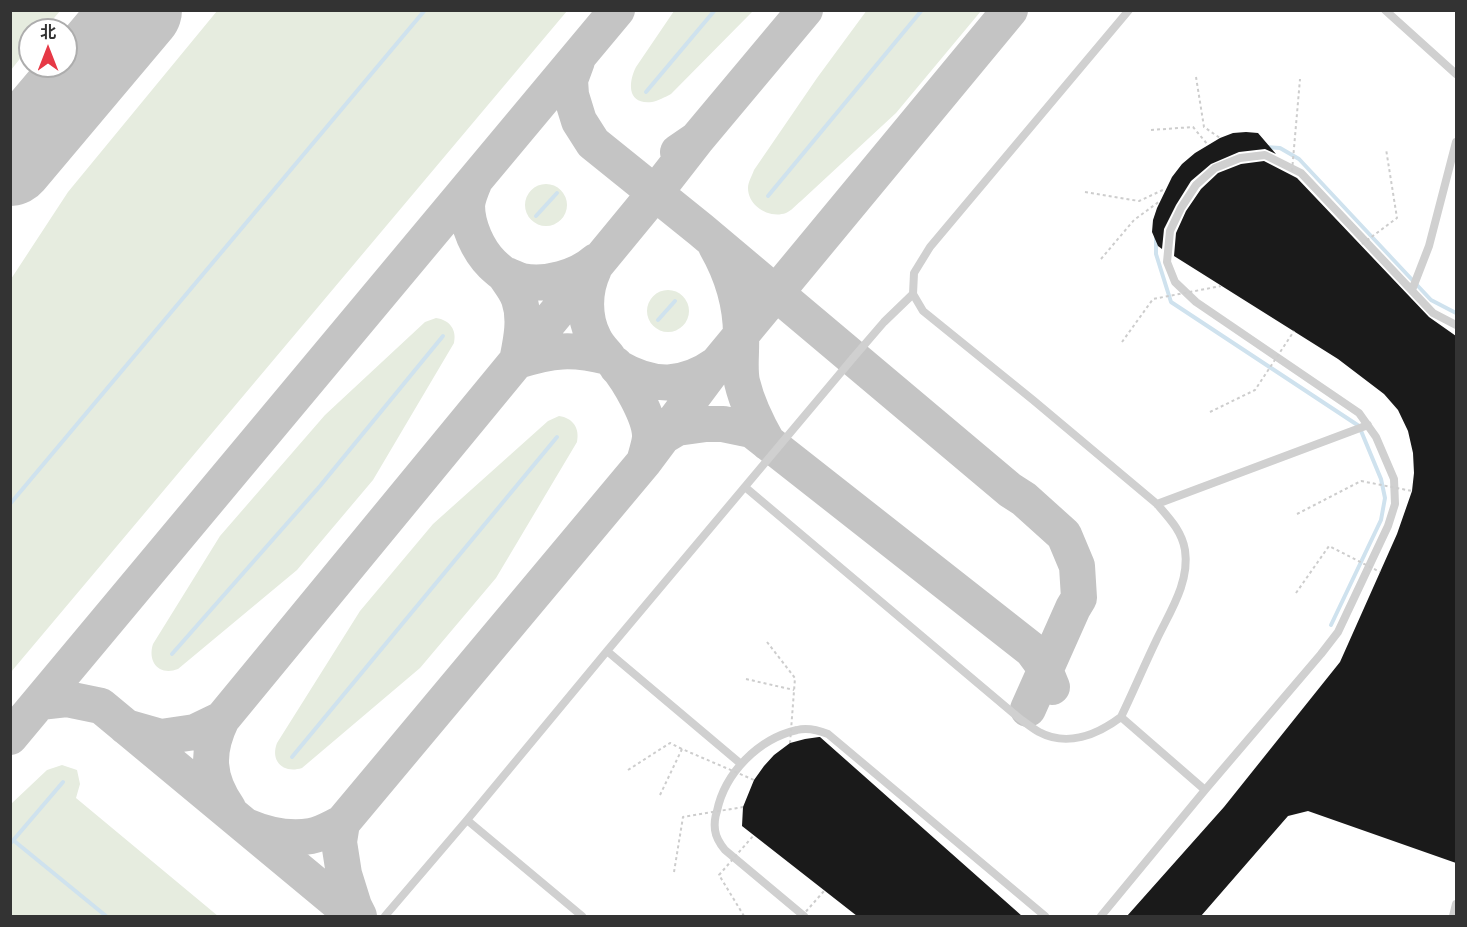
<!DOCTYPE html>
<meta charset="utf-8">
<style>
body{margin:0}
#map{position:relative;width:1467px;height:927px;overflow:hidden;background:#fff;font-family:"Golos Text","Noto Sans SC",sans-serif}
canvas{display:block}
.frame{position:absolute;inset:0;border:12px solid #333;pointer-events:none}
.north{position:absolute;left:18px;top:18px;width:60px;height:60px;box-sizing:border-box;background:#fff;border:2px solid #adadad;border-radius:50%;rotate:0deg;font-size:16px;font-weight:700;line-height:24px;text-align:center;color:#333}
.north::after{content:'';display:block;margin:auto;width:21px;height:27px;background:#e63946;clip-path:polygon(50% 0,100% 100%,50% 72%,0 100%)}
</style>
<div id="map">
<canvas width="1467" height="927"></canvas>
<div class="frame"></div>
<div class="north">北</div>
</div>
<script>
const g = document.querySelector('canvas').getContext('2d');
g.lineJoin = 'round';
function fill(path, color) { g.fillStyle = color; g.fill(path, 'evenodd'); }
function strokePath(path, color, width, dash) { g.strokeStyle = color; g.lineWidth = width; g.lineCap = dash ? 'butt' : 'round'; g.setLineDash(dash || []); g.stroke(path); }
const green = new Path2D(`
 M 11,10 L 60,11 L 44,30 L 30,30 L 30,46 L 11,70 Z
 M 867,10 L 981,11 L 896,113 L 801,201 C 796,205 791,211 786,213 C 769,219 748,206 748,188 C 748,182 752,176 754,170 L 817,78 Z
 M 217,11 L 567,11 L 11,672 L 11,279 L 68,192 Z
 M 674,11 L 753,11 L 671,94 C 665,97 658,101 652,102 C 627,105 628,83 636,67 Z
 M525 205a21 21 0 1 1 42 0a21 21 0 1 1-42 0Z
 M647 311a21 21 0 1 1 42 0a21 21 0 1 1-42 0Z
 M 436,318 C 450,320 457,330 454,343 L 373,480 L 297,570 L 178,669 C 160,676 147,663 153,644 L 220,536 L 325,415 L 425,322 Z
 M 559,416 C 573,418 580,428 577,442 L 496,578 L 420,668 L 302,768 C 283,774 270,761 277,743 L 360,611 L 433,524 L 548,421 Z
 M 62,765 L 77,770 L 80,784 L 76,798 L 218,916 L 11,916 L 11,804 L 47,770 Z`);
const stream = new Path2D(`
 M 646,92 L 715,10
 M 1265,147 L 1280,148 L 1299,159 L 1431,300 L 1456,313
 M 768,196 L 922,10
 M 536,216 L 557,193
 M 1156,236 L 1156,254 L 1171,302 L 1359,426 L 1381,479 L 1385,498 L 1381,520 L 1331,625
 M 658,320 L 675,301
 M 10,504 L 425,10
 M 172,654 L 320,486 L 443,336
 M 292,757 L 557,437
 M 13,840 L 106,916
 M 10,844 L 63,782`);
const taxiway = new Path2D(`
 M 577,61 L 570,80 L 571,95 L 579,121 L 593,143 L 701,230 L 1010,490 L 1024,499 L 1064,535 L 1077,566 L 1079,598 L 1073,608 L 1028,709
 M 678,152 L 697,139 L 805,10
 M 10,170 L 45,122
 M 474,183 C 471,190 468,197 467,205 C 467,226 478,250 492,264 C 501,273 512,280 522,288
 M 716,246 C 732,274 741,304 741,335 C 742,351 739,367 742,382 C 747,403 757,424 768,443
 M 594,269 C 584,290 583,317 594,338 C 597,345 603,351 608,357
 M 504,274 C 510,276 516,279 522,281 C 546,286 578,277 596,261
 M 504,274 C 509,282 516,290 519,299 C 526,319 521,341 517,361 C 553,350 571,348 608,357
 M 615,364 C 628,379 651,418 650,438 C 649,446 646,455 644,462
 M 617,367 C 653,388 683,388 717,364 L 1010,10
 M 662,437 L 677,428 L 706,424 L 723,424 L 752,430 L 1032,650 L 1043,665 L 1052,687
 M 40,702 L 67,699 L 101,706 L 354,916
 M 222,719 C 206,752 207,778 228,808
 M 126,727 L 161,737 L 195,732 L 222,719 L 655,193 L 697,139
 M 10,737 L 617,10
 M 342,823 L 339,842 L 344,874 L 354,906 L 359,916
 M 246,826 C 267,835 288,840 311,836 C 322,834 333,827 342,823 L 644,462 L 717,364`);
const runway = new Path2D(`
 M 10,162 L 138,10`);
const building = new Path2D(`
 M 1246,132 L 1258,133 L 1276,154 L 1265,149 L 1239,152 L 1211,164 L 1191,181 L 1176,205 L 1164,229 L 1162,249 L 1158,246 L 1152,232 L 1153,220 L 1157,208 L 1172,177 L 1182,164 L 1195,153 L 1220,138 L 1233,133 Z
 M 1264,161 L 1297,178 L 1429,317 L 1456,336 L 1456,863 L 1308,811 L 1288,816 L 1201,916 L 1127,916 L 1224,807 L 1340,662 L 1397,534 L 1412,491 L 1414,473 L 1413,453 L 1408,431 L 1398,410 L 1384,394 L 1338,359 L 1174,256 L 1176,233 L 1186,211 L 1201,189 L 1218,173 L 1241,164 Z
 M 819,737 L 820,737 L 1022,916 L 857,916 L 742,826 L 743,807 L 754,780 L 764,766 L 774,755 L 790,743 L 805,739 Z`);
const path = new Path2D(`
 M 1196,77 L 1204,127 L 1220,138
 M 1151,130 L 1193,127 L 1208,145
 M 1085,192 L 1139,201 L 1165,189
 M 1101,259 L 1134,220 L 1160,201
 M 746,679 L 794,690
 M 628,770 L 670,743 L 682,749`);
const service = new Path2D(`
 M 1385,10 L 1456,74
 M 1412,290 L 1429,246 L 1456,142
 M 745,487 L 1019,718 C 1026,723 1032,728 1039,732 C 1067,747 1097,735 1121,717 C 1133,692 1144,666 1156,641 C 1169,613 1190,583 1185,550 C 1182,531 1169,518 1157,504 L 1033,400 L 923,311 L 913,294 L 914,273 L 930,247 L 1129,10
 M 1157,504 L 1368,425
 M 607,651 L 741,764
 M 1121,717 L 1205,790
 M 467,820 L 582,916
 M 385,916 L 467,820 L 607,651 L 853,358 L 884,322 L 913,294
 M 804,916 L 725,850 C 720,844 716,838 715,830 C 714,823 715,817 717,811 C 725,773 758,739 797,730 C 808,727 818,730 828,734 L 1045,916
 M 1101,916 L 1205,790 L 1321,654 L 1338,632 L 1388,526 L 1395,504 L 1394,479 L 1376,437 L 1359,413 L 1196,302 L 1175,282 L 1167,262 L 1170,231 L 1181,208 L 1196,185 L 1215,168 L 1240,158 L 1265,155 L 1301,173 L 1433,313 L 1456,325
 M 1453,916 L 1456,904`);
const pathBridge = new Path2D(`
 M 1292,171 L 1300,79
 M 1362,244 L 1397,218 L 1386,149
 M 1122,342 L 1153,299 L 1221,286
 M 1210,412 L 1255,390 L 1294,331
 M 1297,514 L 1361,481 L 1412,491
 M 1296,593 L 1329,546 L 1380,572
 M 767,642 L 795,678 L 790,743
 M 660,795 L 682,749 L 754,780
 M 674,872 L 683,817 L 743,807
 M 744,916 L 719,875 L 754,835
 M 802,916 L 824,891`);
fill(green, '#e6ecdf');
strokePath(stream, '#cfe2ee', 4);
strokePath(taxiway, '#c4c4c4', 36);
strokePath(runway, '#c4c4c4', 88);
fill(building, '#1a1a1a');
strokePath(path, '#cdcdcd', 2, [3, 3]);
strokePath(service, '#d0d0d0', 8);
strokePath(pathBridge, '#cdcdcd', 2, [3, 3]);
</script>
